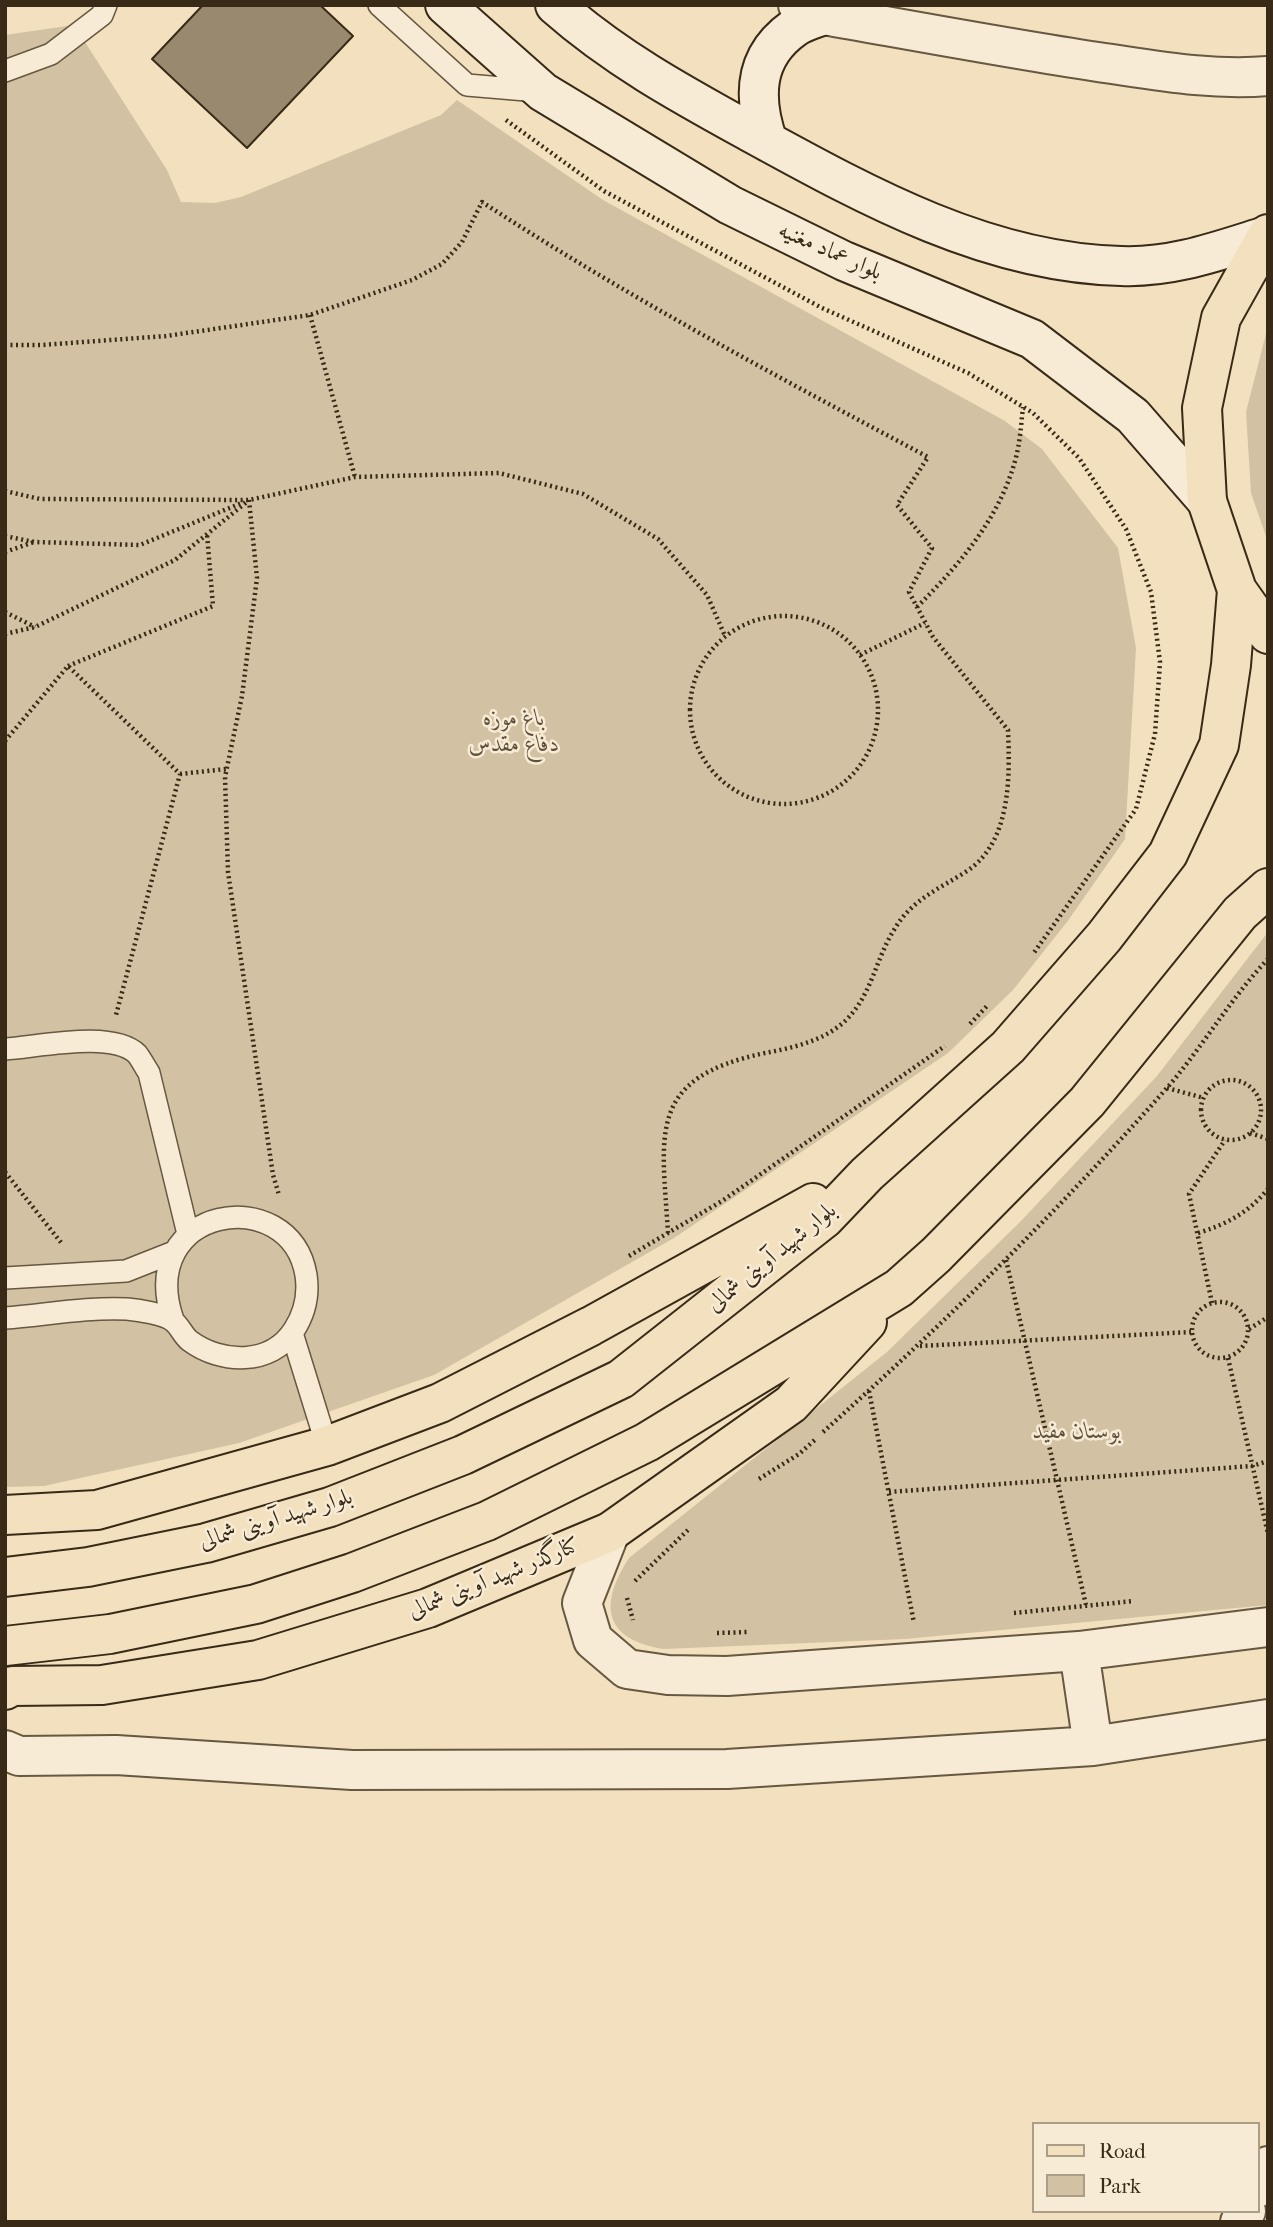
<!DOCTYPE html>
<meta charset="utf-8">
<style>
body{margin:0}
#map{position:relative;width:1273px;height:2227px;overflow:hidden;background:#f2e0be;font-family:"IM FELL French Canon",serif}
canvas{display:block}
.frame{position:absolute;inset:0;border:7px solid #382a17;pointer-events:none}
.legend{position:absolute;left:1032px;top:2122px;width:228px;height:91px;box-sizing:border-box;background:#f7ebd5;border:2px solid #ab9e89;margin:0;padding:9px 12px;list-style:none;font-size:21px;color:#382a17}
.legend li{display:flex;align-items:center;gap:14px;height:35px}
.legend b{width:35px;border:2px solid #ab9e89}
</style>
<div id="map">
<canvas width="1273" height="2227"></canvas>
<div class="frame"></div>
<ul class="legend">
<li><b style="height:9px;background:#f2e0be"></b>Road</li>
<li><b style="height:19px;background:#d2c1a2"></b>Park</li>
</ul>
</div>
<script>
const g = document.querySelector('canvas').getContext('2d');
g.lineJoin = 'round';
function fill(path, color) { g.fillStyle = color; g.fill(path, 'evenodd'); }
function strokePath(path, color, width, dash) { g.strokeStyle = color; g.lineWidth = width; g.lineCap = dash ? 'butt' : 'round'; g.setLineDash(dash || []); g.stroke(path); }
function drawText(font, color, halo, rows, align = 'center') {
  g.font = font + ' "IM FELL French Canon",Amiri,serif'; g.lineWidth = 5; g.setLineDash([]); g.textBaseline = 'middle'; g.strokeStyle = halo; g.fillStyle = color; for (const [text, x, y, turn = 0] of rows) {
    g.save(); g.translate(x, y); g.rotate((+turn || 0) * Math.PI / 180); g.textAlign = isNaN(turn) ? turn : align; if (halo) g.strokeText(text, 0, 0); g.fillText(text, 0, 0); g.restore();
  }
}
const green = new Path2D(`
 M 74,25 L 167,170 L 181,202 L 215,203 L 241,197 L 441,115 L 457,100 L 603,200 L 1005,421 L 1042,449 L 1118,548 L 1136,648 L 1125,839 L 1067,922 L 1013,990 L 948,1053 L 674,1238 L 434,1375 L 239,1443 L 44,1486 L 5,1487 L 5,35 Z
 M 1268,326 L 1268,542 L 1251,493 L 1246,412 Z
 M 1268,932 L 1268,1605 L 905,1639 L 663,1649 C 603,1639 599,1604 629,1558 L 887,1352 L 1021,1221 L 1157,1076 Z`);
const building = new Path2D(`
 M 203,5 L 320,5 L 353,36 L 247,148 L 152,59 Z`);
const path = new Path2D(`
 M 506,120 L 604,191 L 822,308 L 968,373 L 1033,413 L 1079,458 L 1126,529 L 1151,592 L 1160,662 L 1155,734 L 1136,809 L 1033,954
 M 310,315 L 355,477
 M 5,345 L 42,345 L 166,336 L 310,315 L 412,280 L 442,264 L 462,242 L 482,202 C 626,296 776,376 928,457 L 897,505 L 932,548 L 909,592 L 933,637 L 1008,730 C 1010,777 1011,842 967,871 C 939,889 911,900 894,930 C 875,960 872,996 844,1022 C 823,1041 792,1048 765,1053 C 646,1078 662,1133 668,1233
 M 5,491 L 40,499 L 249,500 L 355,477 L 499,473 L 583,494 L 658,539 L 707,595 L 725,636
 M 249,500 L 257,578 L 242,696 L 225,777 L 228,872 L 273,1175 L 279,1195
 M 5,536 L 34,542 L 140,545 L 244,502
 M 5,552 L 34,542
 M 917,607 C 959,565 999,519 1015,461 C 1020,444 1021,425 1023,407
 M 5,612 L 35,627
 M690 710a94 94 0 1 1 188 0a94 94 0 1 1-188 0Z
 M 5,634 L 35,627 L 175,560 L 248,501
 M 860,655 L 925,623
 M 68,666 L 213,606 L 207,534
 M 5,741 L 68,666 L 180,774 L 116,1015
 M 180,774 L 226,769
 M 970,1024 L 988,1005
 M1201 1110a30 30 0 1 1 60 0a30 30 0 1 1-60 0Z
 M 1167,1088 L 1204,1098
 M 1250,1133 L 1268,1139
 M 5,1172 L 63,1245
 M 1198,1233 C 1227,1224 1248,1213 1268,1189
 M 629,1256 L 722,1201 L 945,1046
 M 1006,1260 L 1086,1605
 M1192 1330a28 28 0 1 1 56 0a28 28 0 1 1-56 0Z
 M 1212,1303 L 1189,1194 L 1225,1140
 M 1249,1329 L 1268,1317
 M 920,1346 L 1191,1332
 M 1228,1358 L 1268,1534
 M 869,1391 L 914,1623
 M 823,1432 C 944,1324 1059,1210 1166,1089 C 1202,1048 1230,999 1268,959
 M 759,1479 L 799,1454 L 817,1438
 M 889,1492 L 1252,1466 L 1268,1461
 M 635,1581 L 689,1529
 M 627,1598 L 633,1620
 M 1014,1613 L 1134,1601
 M 717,1633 L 747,1632`);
const service = new Path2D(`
 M 379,5 L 467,85 L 538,91
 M 5,71 L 51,54 L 102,15 L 106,5
 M 5,1049 C 38,1047 112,1030 137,1054 C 141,1059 145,1067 149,1073 L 188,1234
 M 5,1278 L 126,1271 L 174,1252
 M 5,1318 C 45,1315 87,1307 127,1309 C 138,1310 165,1314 173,1321 C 180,1326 183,1336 190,1341 C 221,1364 271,1366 294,1330 C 305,1313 309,1295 306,1275 C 290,1181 134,1206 173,1320
 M 292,1333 L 327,1446`);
const minor = new Path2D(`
 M 1257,2188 L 1268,2166
 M 1240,2222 L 1246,2211`);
const tertiary = new Path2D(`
 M 798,5 L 824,15 C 915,31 1006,48 1098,62 C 1154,70 1211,81 1268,76
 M 610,1532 L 582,1603 L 593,1640 L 627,1669 L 668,1675 L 727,1676 L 1079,1651 L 1268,1627
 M 1079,1651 L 1093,1746
 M 5,1750 L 19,1756 L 116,1755 L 352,1770 L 727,1769 L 1093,1746 L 1268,1719`);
const secondary = new Path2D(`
 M 445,5 L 543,92 L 730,205 L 844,261 L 1032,339 L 1133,416 L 1207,501
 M 555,5 C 615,58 681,94 750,132 C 865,195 987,263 1121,266 C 1172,268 1218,251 1266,236
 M 768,142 C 753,99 753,57 794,28 C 802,22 814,19 824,15`);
const primary = new Path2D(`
 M 1268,234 L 1221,318 L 1202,408 L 1207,501 L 1237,590 L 1268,634
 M 5,1515 L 97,1510 L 327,1446 L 440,1403 L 591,1326 L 813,1203
 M 5,1577 L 88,1567 L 206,1543 L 330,1507 L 463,1455 L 621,1379 L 825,1218 L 867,1174 L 1008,1047 L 1104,937 L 1168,854 L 1219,745 L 1231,665 L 1237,590
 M 5,1646 L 110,1634 L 256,1604 L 352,1573 L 487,1521 L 647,1442 L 899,1288 L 936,1255 L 1087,1102 L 1240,913 L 1268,888
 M 5,1690 L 12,1686 L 102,1685 L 258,1660 L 428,1608 L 610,1532 L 791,1404 L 867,1322`);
const streetNames = [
 ["بلوار عماد مغنیه",830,252,24],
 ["بلوار شهید آوینی شمالی",772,1258,-39],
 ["بلوار شهید آوینی شمالی",276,1520,-17],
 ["کنارگذر شهید آوینی شمالی",494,1579,-22]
];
const parkNames = [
 ["باغ موزه",514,719],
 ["دفاع مقدس",514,745],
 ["بوستان مفید",1077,1432]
];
fill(green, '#d2c1a2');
fill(building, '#99896e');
strokePath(building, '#382a17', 2);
strokePath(service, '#665841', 24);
strokePath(minor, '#665841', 42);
strokePath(tertiary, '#665841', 42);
strokePath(secondary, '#382a17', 42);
strokePath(primary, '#382a17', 42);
strokePath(path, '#382a17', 4.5, [2, 3.5]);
strokePath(service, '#f7ebd5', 21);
strokePath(minor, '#f7ebd5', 38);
strokePath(tertiary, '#f7ebd5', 38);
strokePath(secondary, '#f7ebd5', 38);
strokePath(primary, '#f2e0be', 38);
drawText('23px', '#382a17', '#f7ebd5', streetNames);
drawText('italic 23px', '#5e503a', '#f7ebd5', parkNames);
</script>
